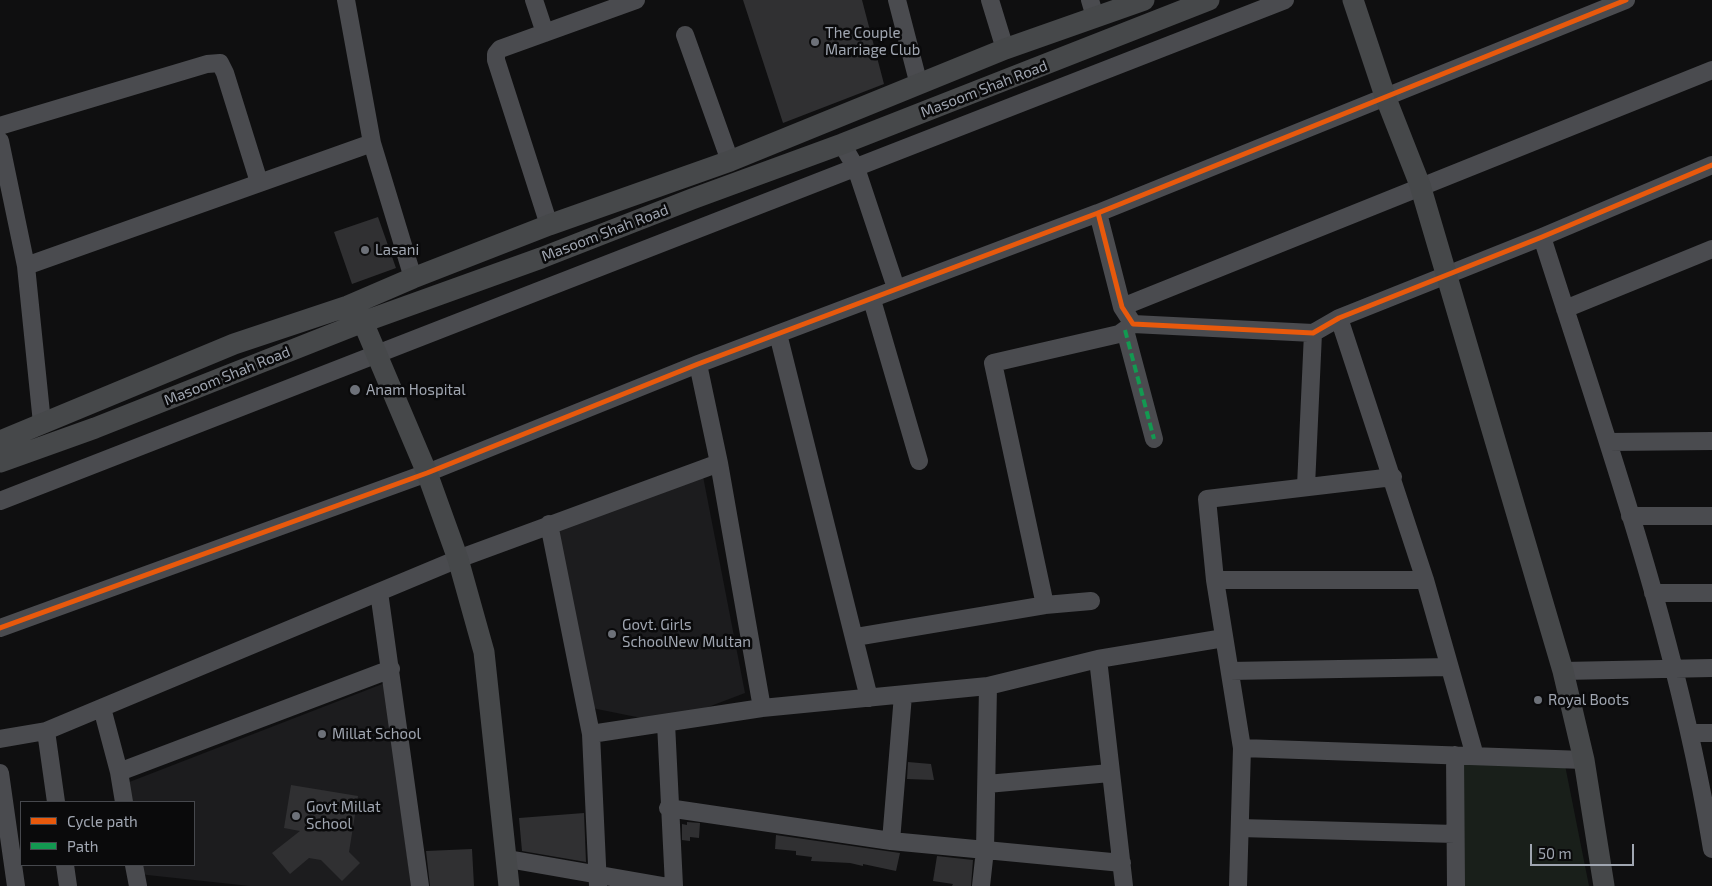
<!DOCTYPE html>
<style>
body{margin:0}
#map{position:relative;width:1712px;height:886px;overflow:hidden;background:#0f0f10;font-family:"Exo 2",sans-serif}
canvas{display:block}
.legend{position:absolute;left:20px;top:801px;width:175px;height:65px;box-sizing:border-box;background:#0a0a0b;border:1px solid #46484d;margin:0;padding:6px 9px;list-style:none;font-size:15px;color:#a0a6b1}
.legend li{display:flex;align-items:center;gap:10px;height:25px}
.legend b{width:25px;border:1px solid #46484d}
.scale{position:absolute;left:1530px;top:844px;width:104px;height:22px;box-sizing:border-box;border:2px solid #a0a6b1;border-top:0;padding-left:6px;font-size:15px;line-height:18px;white-space:nowrap;color:#a0a6b1;-webkit-text-stroke:4px #0a0a0b;paint-order:stroke}
</style>
<div id="map">
<canvas width="1712" height="886"></canvas>
<ul class="legend">
<li><b style="height:6px;background:#e8590c"></b>Cycle path</li>
<li><b style="height:6px;background:#139951"></b>Path</li>
</ul>
<div class="scale">50 m</div>
</div>
<script>
const g = document.querySelector('canvas').getContext('2d');
g.lineJoin = 'round';
function fill(path, color) { g.fillStyle = color; g.fill(path, 'evenodd'); }
function strokePath(path, color, width, dash) { g.strokeStyle = color; g.lineWidth = width; g.lineCap = dash ? 'butt' : 'round'; g.setLineDash(dash || []); g.stroke(path); }
function drawText(font, color, halo, rows, align = 'center') {
  g.font = font + ' "Exo 2",sans-serif'; g.lineWidth = 5; g.setLineDash([]); g.textBaseline = 'middle'; g.strokeStyle = halo; g.fillStyle = color; for (const [text, x, y, turn = 0] of rows) {
    g.save(); g.translate(x, y); g.rotate((+turn || 0) * Math.PI / 180); g.textAlign = isNaN(turn) ? turn : align; if (halo) g.strokeText(text, 0, 0); g.fillText(text, 0, 0); g.restore();
  }
}
const built = new Path2D(`
 M 702,471 L 745,693 L 666,723 L 592,708 L 556,528 Z
 M 385,683 L 411,886 L 250,886 L 138,874 L 136,865 L 194,865 L 194,802 L 123,802 L 119,786 Z`);
const green = new Path2D(`
 M 1449,755 L 1564,760 L 1589,886 L 1450,886 Z`);
const building = new Path2D(`
 M 743,0 L 862,0 L 884,84 L 783,123 Z
 M 378,217 L 396,268 L 352,284 L 334,232 Z
 M 908,762 L 931,764 L 934,780 L 907,779 Z
 M 291,785 L 358,796 L 349,852 L 360,863 L 342,881 L 321,860 L 309,858 L 290,874 L 272,853 L 300,831 L 284,828 Z
 M 584,813 L 586,862 L 522,851 L 519,818 Z
 M 687,822 L 700,823 L 699,838 L 690,837 L 690,841 L 682,840 L 682,824 L 687,825 Z
 M 776,835 L 900,853 L 896,871 L 863,864 L 863,866 L 850,863 L 811,861 L 812,857 L 796,855 L 796,851 L 775,849 Z
 M 472,849 L 474,886 L 430,886 L 426,851 Z
 M 937,856 L 973,860 L 971,886 L 952,886 L 953,884 L 933,881 Z`);
const minor = new Path2D(`
 M 346,0 L 372,143 L 413,278
 M 534,0 L 545,33
 M 897,0 L 919,85
 M 990,0 L 1005,49
 M 1090,0 L 1095,17
 M 685,35 L 730,161
 M 0,126 L 207,64 L 220,63 L 225,73 L 259,182
 M 0,141 L 26,266 L 42,423
 M 842,144 L 856,168 L 896,288
 M 1098,213 L 1122,307 L 1133,324 L 1313,333 L 1339,318 L 1542,237 L 1712,165
 M 549,225 L 496,60 L 496,54 L 500,49 L 636,0
 M 1542,237 C 1606,438 1678,640 1712,849
 M 26,266 L 372,143
 M 872,300 L 919,461
 M 1122,307 L 1712,70
 M 1565,309 L 1712,249
 M 1339,318 L 1425,580 L 1475,756
 M 1125,330 L 1154,439
 M 778,334 L 869,698
 M 698,364 L 719,463 L 762,708
 M 1608,442 L 1712,441
 M 1306,486 L 1313,333
 M 0,501 L 1285,0
 M 1630,516 L 1712,516
 M 549,524 L 591,734 L 598,886
 M 1215,580 L 1425,580
 M 379,592 L 420,886
 M 1653,593 L 1712,593
 M 1045,605 L 993,363 L 1119,334 L 1133,324
 M 0,628 L 427,473 L 698,364 L 1098,213 L 1626,0
 M 855,637 L 1045,605 L 1091,601
 M 1230,671 L 1449,667
 M 1563,671 L 1712,668
 M 102,708 L 119,772 L 124,802
 M 666,723 L 674,886
 M 46,731 L 56,802
 M 1690,733 L 1712,733
 M 591,734 L 762,708 L 988,686 L 1098,659
 M 0,739 L 46,731 L 458,559 L 719,463
 M 1242,748 L 1584,760
 M 1455,755 L 1456,886
 M 119,772 L 391,669
 M 0,773 L 16,886
 M 987,784 L 1110,773
 M 668,808 L 891,841 L 1122,863
 M 1240,828 L 1455,834
 M 891,841 L 903,695
 M 508,859 L 663,886
 M 65,865 L 68,886
 M 134,865 L 138,886
 M 981,886 L 985,850 L 988,686
 M 1124,886 L 1098,659 L 1224,638
 M 1238,886 L 1242,748 L 1215,580 L 1207,499 L 1393,477`);
const major = new Path2D(`
 M 1353,0 L 1385,96 L 1420,185 L 1563,671 L 1584,760 L 1604,886
 M 363,322 L 427,473 L 458,559 L 484,652 L 509,886
 M 0,441 L 234,344 L 348,306 L 413,278 L 549,225 L 730,161 L 1005,49 L 1144,0
 M 0,462 L 95,428 L 363,322 L 541,258 L 692,199 L 842,144 L 1209,0`);
const quiet = new Path2D(`
 M 1125,330 L 1154,439`);
const cycleway = new Path2D(`
 M 1098,213 L 1122,307 L 1133,324 L 1313,333 L 1339,318 L 1542,237 L 1712,165
 M 0,628 L 427,473 L 698,364 L 1098,213 L 1626,0`);
const markers = [
 [815,42,5,"#6d7179"],
 [365,250,5,"#6d7179"],
 [355,390,6,"#6d7179"],
 [612,634,5,"#6d7179"],
 [1538,700,5,"#6d7179"],
 [322,734,5,"#6d7179"],
 [296,816,5,"#6d7179"]
];
const poiNames = [
 ["The Couple",825,33],
 ["Marriage Club",825,50],
 ["Lasani",375,250],
 ["Anam Hospital",366,390],
 ["Govt. Girls",622,625],
 ["SchoolNew Multan",622,642],
 ["Royal Boots",1548,700],
 ["Millat School",332,734],
 ["Govt Millat",306,807],
 ["School",306,824]
];
const streetNames = [
 ["Masoom Shah Road",984,89,-21],
 ["Masoom Shah Road",605,233,-21],
 ["Masoom Shah Road",227,376,-22]
];
fill(built, '#1c1c1e');
fill(green, '#191f1a');
fill(building, '#303032');
strokePath(minor, '#4a4b4f', 18);
strokePath(major, '#46484a', 21);
strokePath(quiet, '#139951', 4, [8, 4]);
strokePath(cycleway, '#e8590c', 5);
for (const [x, y, r, color] of markers) { const dot = new Path2D(); dot.arc(x, y, r, 0, 2 * Math.PI); g.fillStyle = color; g.fill(dot); strokePath(dot, '#0a0a0b', 2); }
drawText('15px', '#a0a6b1', '#0a0a0b', poiNames, 'left');
drawText('15px', '#a0a6b1', '#0a0a0b', streetNames);
</script>
